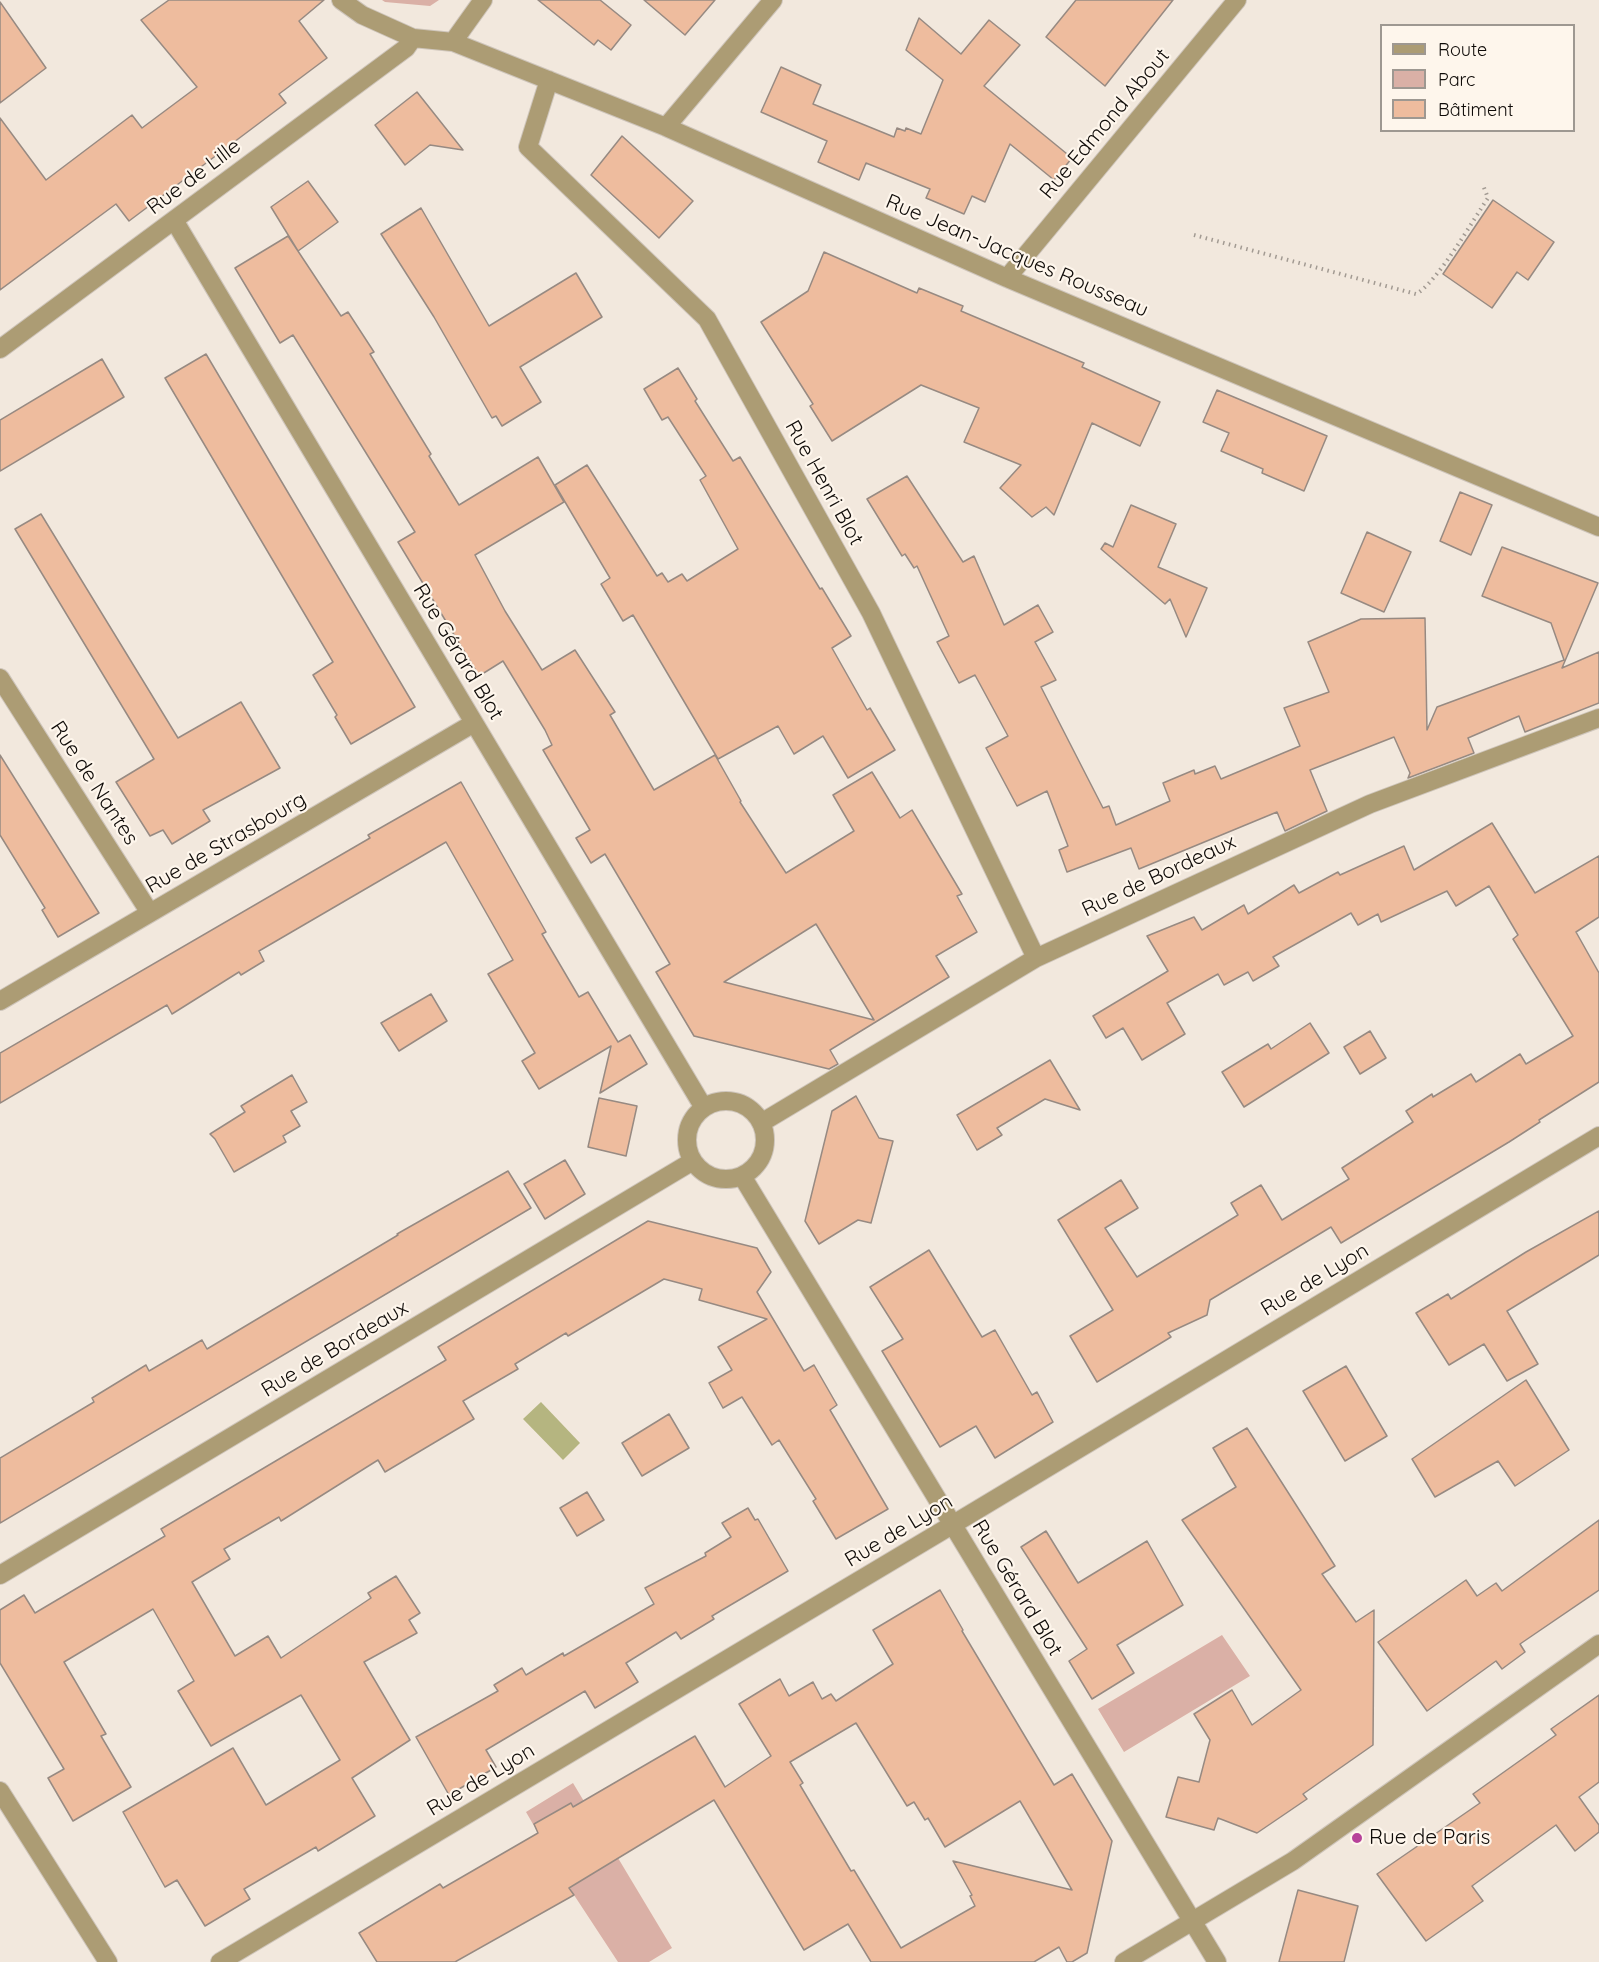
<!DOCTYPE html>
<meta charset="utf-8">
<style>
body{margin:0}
#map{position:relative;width:1599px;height:1962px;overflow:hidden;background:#f2e8dd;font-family:Quicksand,sans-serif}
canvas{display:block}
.legend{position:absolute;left:1380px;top:24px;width:195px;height:108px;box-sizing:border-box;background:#fef6ec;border:2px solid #9e9891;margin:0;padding:8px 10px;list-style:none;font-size:18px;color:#0f0b08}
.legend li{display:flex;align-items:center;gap:12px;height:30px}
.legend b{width:30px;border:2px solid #9e9891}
</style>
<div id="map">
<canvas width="1599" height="1962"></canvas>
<ul class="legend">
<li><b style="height:8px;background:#ac9c74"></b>Route</li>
<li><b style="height:16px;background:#dab0a6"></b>Parc</li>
<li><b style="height:16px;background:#eebc9e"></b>Bâtiment</li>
</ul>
</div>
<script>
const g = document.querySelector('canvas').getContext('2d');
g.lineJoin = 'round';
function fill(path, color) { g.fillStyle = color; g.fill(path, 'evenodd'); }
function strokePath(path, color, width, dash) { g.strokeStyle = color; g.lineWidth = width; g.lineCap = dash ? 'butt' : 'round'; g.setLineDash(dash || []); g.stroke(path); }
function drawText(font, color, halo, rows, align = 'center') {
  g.font = font + ' Quicksand,sans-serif'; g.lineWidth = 4.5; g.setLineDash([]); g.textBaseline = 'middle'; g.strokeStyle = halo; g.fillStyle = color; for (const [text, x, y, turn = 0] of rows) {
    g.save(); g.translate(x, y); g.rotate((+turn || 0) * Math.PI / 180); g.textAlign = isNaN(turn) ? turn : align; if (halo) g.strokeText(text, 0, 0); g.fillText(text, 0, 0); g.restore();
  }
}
const green = new Path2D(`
 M 382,0 L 439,0 L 430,6 L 385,2 Z
 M 1222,1635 L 1250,1676 L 1124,1752 L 1098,1709 Z
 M 573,1783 L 672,1948 L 649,1962 L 618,1962 L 574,1895 L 526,1812 Z`);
const water = new Path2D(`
 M 541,1402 L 580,1443 L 563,1460 L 523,1419 Z`);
const building = new Path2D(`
 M 169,0 L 324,0 L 299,21 L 327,58 L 279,94 L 286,103 L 129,221 L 116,204 L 0,290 L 0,118 L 46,180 L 132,115 L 142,128 L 197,87 L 141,20 Z
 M 538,0 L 600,0 L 631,25 L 611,50 L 598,40 L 594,45 Z
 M 644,0 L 715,0 L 685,35 Z
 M 1076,0 L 1173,0 L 1105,86 L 1046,37 Z
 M 0,2 L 46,68 L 0,103 Z
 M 919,18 L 961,54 L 989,20 L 1020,45 L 984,86 L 1072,158 L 1054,180 L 1010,144 L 985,202 L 972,196 L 964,214 L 926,198 L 930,189 L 866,163 L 859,180 L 818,162 L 827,141 L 761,112 L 781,67 L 821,85 L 813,104 L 894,137 L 897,128 L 905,131 L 906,128 L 921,134 L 943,80 L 906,50 Z
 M 417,92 L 463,150 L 430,145 L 405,165 L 375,125 Z
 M 622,136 L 693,201 L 659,238 L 591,175 Z
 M 308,181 L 338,222 L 298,251 L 271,207 Z
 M 1493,200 L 1554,242 L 1528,280 L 1517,272 L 1492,308 L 1443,274 Z
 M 421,208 L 489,326 L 576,273 L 602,317 L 520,367 L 541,402 L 502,426 L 496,416 L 492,418 L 434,317 L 381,234 Z
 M 288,236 L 341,316 L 348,312 L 374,352 L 370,354 L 431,454 L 429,456 L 459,505 L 538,457 L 564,502 L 475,555 L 505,611 L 542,670 L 575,650 L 615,712 L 610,715 L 654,790 L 715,755 L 741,801 L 740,802 L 786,873 L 854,831 L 833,795 L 872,772 L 900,818 L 912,810 L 962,894 L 957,896 L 977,932 L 936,956 L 949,977 L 830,1050 L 838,1064 L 829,1069 L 694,1036 L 656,972 L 670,964 L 605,854 L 591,863 L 576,838 L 590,830 L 543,750 L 552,745 L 545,730 L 503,661 L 479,676 L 398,542 L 415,532 L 293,335 L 280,343 L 235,268 ZM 816,924 L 874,1020 L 724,982 Z
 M 824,252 L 917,293 L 919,288 L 963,306 L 961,311 L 1084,363 L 1082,367 L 1160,402 L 1140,446 L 1092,423 L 1054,515 L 1046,507 L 1032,517 L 1000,488 L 1021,465 L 964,442 L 979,408 L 921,385 L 832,441 L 810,406 L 813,404 L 761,322 L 808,291 Z
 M 206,354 L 415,707 L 351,744 L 335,717 L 337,715 L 313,675 L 333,662 L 165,378 Z
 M 102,359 L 124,397 L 0,471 L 0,420 Z
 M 678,368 L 697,399 L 695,401 L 733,461 L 740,457 L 820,589 L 822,588 L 851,636 L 832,648 L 867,710 L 870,708 L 895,750 L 848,778 L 823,736 L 794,754 L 778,726 L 718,759 L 633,615 L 623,621 L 601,584 L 610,578 L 555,485 L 587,465 L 657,576 L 662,573 L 668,582 L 682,574 L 687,581 L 738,549 L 700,480 L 706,476 L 668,417 L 662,420 L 644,389 Z
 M 1217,390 L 1327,436 L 1304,491 L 1262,473 L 1263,469 L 1221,451 L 1229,433 L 1203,422 Z
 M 907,476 L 963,562 L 974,556 L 1004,625 L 1038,605 L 1053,632 L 1035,642 L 1056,680 L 1041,687 L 1103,808 L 1109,806 L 1116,825 L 1170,801 L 1163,783 L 1194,770 L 1195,774 L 1215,766 L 1221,779 L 1300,746 L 1284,708 L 1329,692 L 1308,642 L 1361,619 L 1425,618 L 1427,730 L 1437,707 L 1564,660 L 1551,623 L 1482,596 L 1502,547 L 1598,583 L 1562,668 L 1599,652 L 1599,703 L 1525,732 L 1519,716 L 1468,738 L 1474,753 L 1408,778 L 1410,773 L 1394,737 L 1310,770 L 1327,811 L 1285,831 L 1277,812 L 1139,869 L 1131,848 L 1067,872 L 1059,850 L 1068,846 L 1047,791 L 1017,806 L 986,748 L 1008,736 L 975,675 L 959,683 L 937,642 L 949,636 L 917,566 L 914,568 L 905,554 L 902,556 L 867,499 Z
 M 1460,492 L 1492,505 L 1471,555 L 1440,541 Z
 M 1131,505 L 1176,524 L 1158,567 L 1207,588 L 1186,637 L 1170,599 L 1165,604 L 1101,549 L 1105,543 L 1113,547 Z
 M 41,514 L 178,738 L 241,702 L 280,768 L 203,810 L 210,821 L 172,844 L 163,830 L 150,836 L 116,782 L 154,759 L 15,529 Z
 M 1367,532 L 1411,552 L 1384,612 L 1341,593 Z
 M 0,755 L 99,913 L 58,937 L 42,910 L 45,908 L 0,835 Z
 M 461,782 L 546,932 L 542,934 L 579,997 L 588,992 L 618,1042 L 630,1035 L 647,1064 L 600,1093 L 611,1046 L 539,1089 L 522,1061 L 535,1053 L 488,974 L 513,960 L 446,842 L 259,951 L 264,961 L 241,975 L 239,972 L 172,1014 L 167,1005 L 0,1103 L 0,1053 L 370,838 L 368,835 Z
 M 1492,823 L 1535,893 L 1599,856 L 1599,917 L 1576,932 L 1599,973 L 1599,1082 L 1539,1120 L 1540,1122 L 1509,1142 L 1341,1243 L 1331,1227 L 1210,1300 L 1207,1315 L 1168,1333 L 1171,1337 L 1097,1382 L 1070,1336 L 1113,1310 L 1058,1220 L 1121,1180 L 1138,1208 L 1105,1228 L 1137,1277 L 1238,1215 L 1231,1203 L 1261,1185 L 1282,1220 L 1349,1179 L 1342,1168 L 1413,1122 L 1406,1111 L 1432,1094 L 1433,1097 L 1471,1074 L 1476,1082 L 1520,1054 L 1526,1064 L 1573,1036 L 1513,939 L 1518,935 L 1489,886 L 1456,906 L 1447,891 L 1381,922 L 1378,914 L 1358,925 L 1351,913 L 1273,957 L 1279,966 L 1253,981 L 1248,972 L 1224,985 L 1218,974 L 1167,1003 L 1185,1034 L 1142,1060 L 1123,1028 L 1106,1038 L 1093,1016 L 1168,971 L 1147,936 L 1194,917 L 1202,930 L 1244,905 L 1248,914 L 1294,885 L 1299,893 L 1338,872 L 1340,875 L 1404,846 L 1414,870 Z
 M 431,994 L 447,1021 L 399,1051 L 381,1023 Z
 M 1310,1023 L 1329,1053 L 1244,1107 L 1222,1072 L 1268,1044 L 1271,1049 Z
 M 1370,1031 L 1386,1058 L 1360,1074 L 1344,1047 Z
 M 1050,1060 L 1080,1110 L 1045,1099 L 997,1128 L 1002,1135 L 977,1150 L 957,1115 Z
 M 292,1075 L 307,1102 L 291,1111 L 300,1126 L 283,1136 L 286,1142 L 234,1172 L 215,1139 L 210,1134 L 245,1112 L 241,1106 Z
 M 856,1096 L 879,1138 L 893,1141 L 871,1223 L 858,1220 L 819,1244 L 805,1221 L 832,1111 Z
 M 599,1098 L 637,1106 L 626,1156 L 588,1147 Z
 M 565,1160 L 585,1194 L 545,1219 L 524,1184 Z
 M 508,1171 L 531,1208 L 0,1523 L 0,1458 L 94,1402 L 92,1398 L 146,1365 L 149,1371 L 202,1340 L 207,1349 L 398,1235 L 397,1234 Z
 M 1599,1211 L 1599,1255 L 1507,1311 L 1538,1364 L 1507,1381 L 1484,1344 L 1449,1365 L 1416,1313 L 1448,1294 L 1451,1299 L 1526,1252 Z
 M 648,1221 L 757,1248 L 771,1272 L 757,1292 L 804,1371 L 814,1365 L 837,1405 L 830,1410 L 888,1509 L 836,1539 L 813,1501 L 816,1499 L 779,1440 L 772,1445 L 742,1397 L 723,1408 L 709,1383 L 732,1370 L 718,1347 L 767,1319 L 699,1300 L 702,1289 L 664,1279 L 568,1336 L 566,1333 L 515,1364 L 518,1369 L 463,1401 L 474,1419 L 385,1472 L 378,1460 L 281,1521 L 279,1517 L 224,1549 L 230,1559 L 192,1582 L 235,1656 L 268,1636 L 281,1658 L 371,1598 L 368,1593 L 396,1576 L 420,1613 L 409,1620 L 417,1633 L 364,1662 L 410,1740 L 352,1778 L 375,1816 L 318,1851 L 316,1847 L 244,1889 L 250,1899 L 205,1926 L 177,1880 L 165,1887 L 123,1812 L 233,1748 L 266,1805 L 340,1760 L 301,1695 L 211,1746 L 178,1691 L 194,1681 L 153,1609 L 64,1662 L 106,1734 L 101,1736 L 131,1787 L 73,1821 L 48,1778 L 64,1769 L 0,1663 L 0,1610 L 24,1595 L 35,1613 L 138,1552 L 165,1536 L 161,1529 L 446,1360 L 438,1347 Z
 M 929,1250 L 982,1337 L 995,1330 L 1032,1395 L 1037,1392 L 1053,1422 L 995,1458 L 976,1426 L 940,1447 L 882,1351 L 903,1339 L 870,1287 Z
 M 1346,1366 L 1387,1436 L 1345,1461 L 1303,1391 Z
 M 1526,1380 L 1569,1450 L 1515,1486 L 1498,1461 L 1435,1497 L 1412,1459 Z
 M 669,1414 L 689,1448 L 642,1476 L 622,1443 Z
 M 1247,1428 L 1335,1566 L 1322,1574 L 1356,1622 L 1374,1610 L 1373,1745 L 1303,1794 L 1307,1799 L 1257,1833 L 1218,1818 L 1214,1830 L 1166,1817 L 1178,1777 L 1199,1782 L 1210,1740 L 1194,1714 L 1232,1690 L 1252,1725 L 1301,1690 L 1182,1520 L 1236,1487 L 1213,1448 Z
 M 587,1492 L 604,1520 L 577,1536 L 560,1508 Z
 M 748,1508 L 755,1520 L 758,1519 L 788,1571 L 712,1616 L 714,1619 L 681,1639 L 676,1632 L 626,1663 L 638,1682 L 595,1708 L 585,1691 L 486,1750 L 496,1767 L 449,1795 L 416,1737 L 498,1691 L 494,1685 L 522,1668 L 526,1675 L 563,1653 L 564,1656 L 654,1604 L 645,1588 L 706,1556 L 705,1553 L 731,1537 L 722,1523 Z
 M 1599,1520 L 1599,1590 L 1520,1644 L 1525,1652 L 1502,1669 L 1496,1661 L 1427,1711 L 1378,1642 L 1466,1580 L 1477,1596 L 1496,1583 L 1502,1591 Z
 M 1046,1531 L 1078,1583 L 1147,1541 L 1183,1605 L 1117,1645 L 1134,1673 L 1092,1699 L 1069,1661 L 1087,1649 L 1021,1547 Z
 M 940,1590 L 963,1630 L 962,1631 L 1054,1785 L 1072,1774 L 1112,1841 L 1087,1953 L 1072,1962 L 1067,1962 L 1059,1947 L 1034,1962 L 871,1962 L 848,1924 L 804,1950 L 714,1800 L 569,1888 L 574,1895 L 455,1962 L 377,1962 L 359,1933 L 440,1884 L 443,1888 L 538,1833 L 534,1824 L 571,1803 L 573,1807 L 695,1736 L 725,1787 L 771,1756 L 739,1704 L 780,1679 L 789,1696 L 813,1682 L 822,1699 L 831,1694 L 836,1701 L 893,1664 L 873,1630 ZM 856,1723 L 907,1806 L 914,1802 L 925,1820 L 928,1818 L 945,1847 L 1020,1801 L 1072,1890 L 953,1861 L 972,1895 L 970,1896 L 975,1906 L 901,1948 L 854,1870 L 851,1871 L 800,1785 L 803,1783 L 790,1762 Z
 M 1599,1695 L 1599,1782 L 1579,1797 L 1599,1825 L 1599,1832 L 1575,1851 L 1556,1825 L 1472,1886 L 1483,1901 L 1426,1941 L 1377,1874 L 1480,1803 L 1473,1794 L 1556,1735 L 1551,1729 Z
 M 1298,1890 L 1358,1906 L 1344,1962 L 1279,1962 Z`);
const path = new Path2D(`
 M 1194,235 L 1416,294 C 1437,283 1473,220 1488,198 L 1483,185`);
const minor = new Path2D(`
 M 341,0 L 362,15 L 413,38 L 453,42 L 666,127 L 1007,278 L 1599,527
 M 453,42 L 483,0
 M 549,80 L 528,147 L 707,319 L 871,613 L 1036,958
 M 666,127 L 773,0
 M 174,220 L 704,1108
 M 1007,278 L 1237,0
 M 0,349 L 406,48 L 413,38
 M 0,678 L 150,913
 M 0,1001 L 474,723
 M687 1140a39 39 0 1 1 78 0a39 39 0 1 1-78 0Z
 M 761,1123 L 1036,958 L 1370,804 L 1599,718
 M 742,1176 L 1217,1962
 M 0,1575 L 693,1161
 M 0,1791 L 108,1962
 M 220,1962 L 952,1525 L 1599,1136
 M 1124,1962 L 1293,1861 L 1599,1644`);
const markers = [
 [1357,1838,6,"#b7429a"]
];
const streetNames = [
 ["Rue Edmond About",1105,124,-50],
 ["Rue de Lille",194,177,-37],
 ["Rue Jean-Jacques Rousseau",1017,256,23],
 ["Rue Henri Blot",824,483,61],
 ["Rue Gérard Blot",458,652,59],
 ["Rue de Nantes",94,783,57],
 ["Rue de Strasbourg",226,843,-30],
 ["Rue de Bordeaux",1159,876,-25],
 ["Rue de Lyon",1315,1280,-31],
 ["Rue de Bordeaux",335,1349,-31],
 ["Rue de Lyon",899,1531,-31],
 ["Rue Gérard Blot",1017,1588,59],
 ["Rue de Lyon",481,1780,-31]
];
const poiNames = [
 ["Rue de Paris",1369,1838]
];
fill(green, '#dab0a6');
fill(water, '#b5b580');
fill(building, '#eebc9e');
strokePath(building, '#978a82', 1.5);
strokePath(minor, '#cec5bb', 20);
strokePath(path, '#a29a92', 4, [1.5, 4.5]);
strokePath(minor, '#ac9c74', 18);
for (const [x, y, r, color] of markers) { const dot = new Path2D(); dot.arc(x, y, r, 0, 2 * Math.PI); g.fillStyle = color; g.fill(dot); strokePath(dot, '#fef6ec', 2); }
drawText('21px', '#0f0b08', '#fef6ec', streetNames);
drawText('21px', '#0f0b08', '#fef6ec', poiNames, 'left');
</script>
